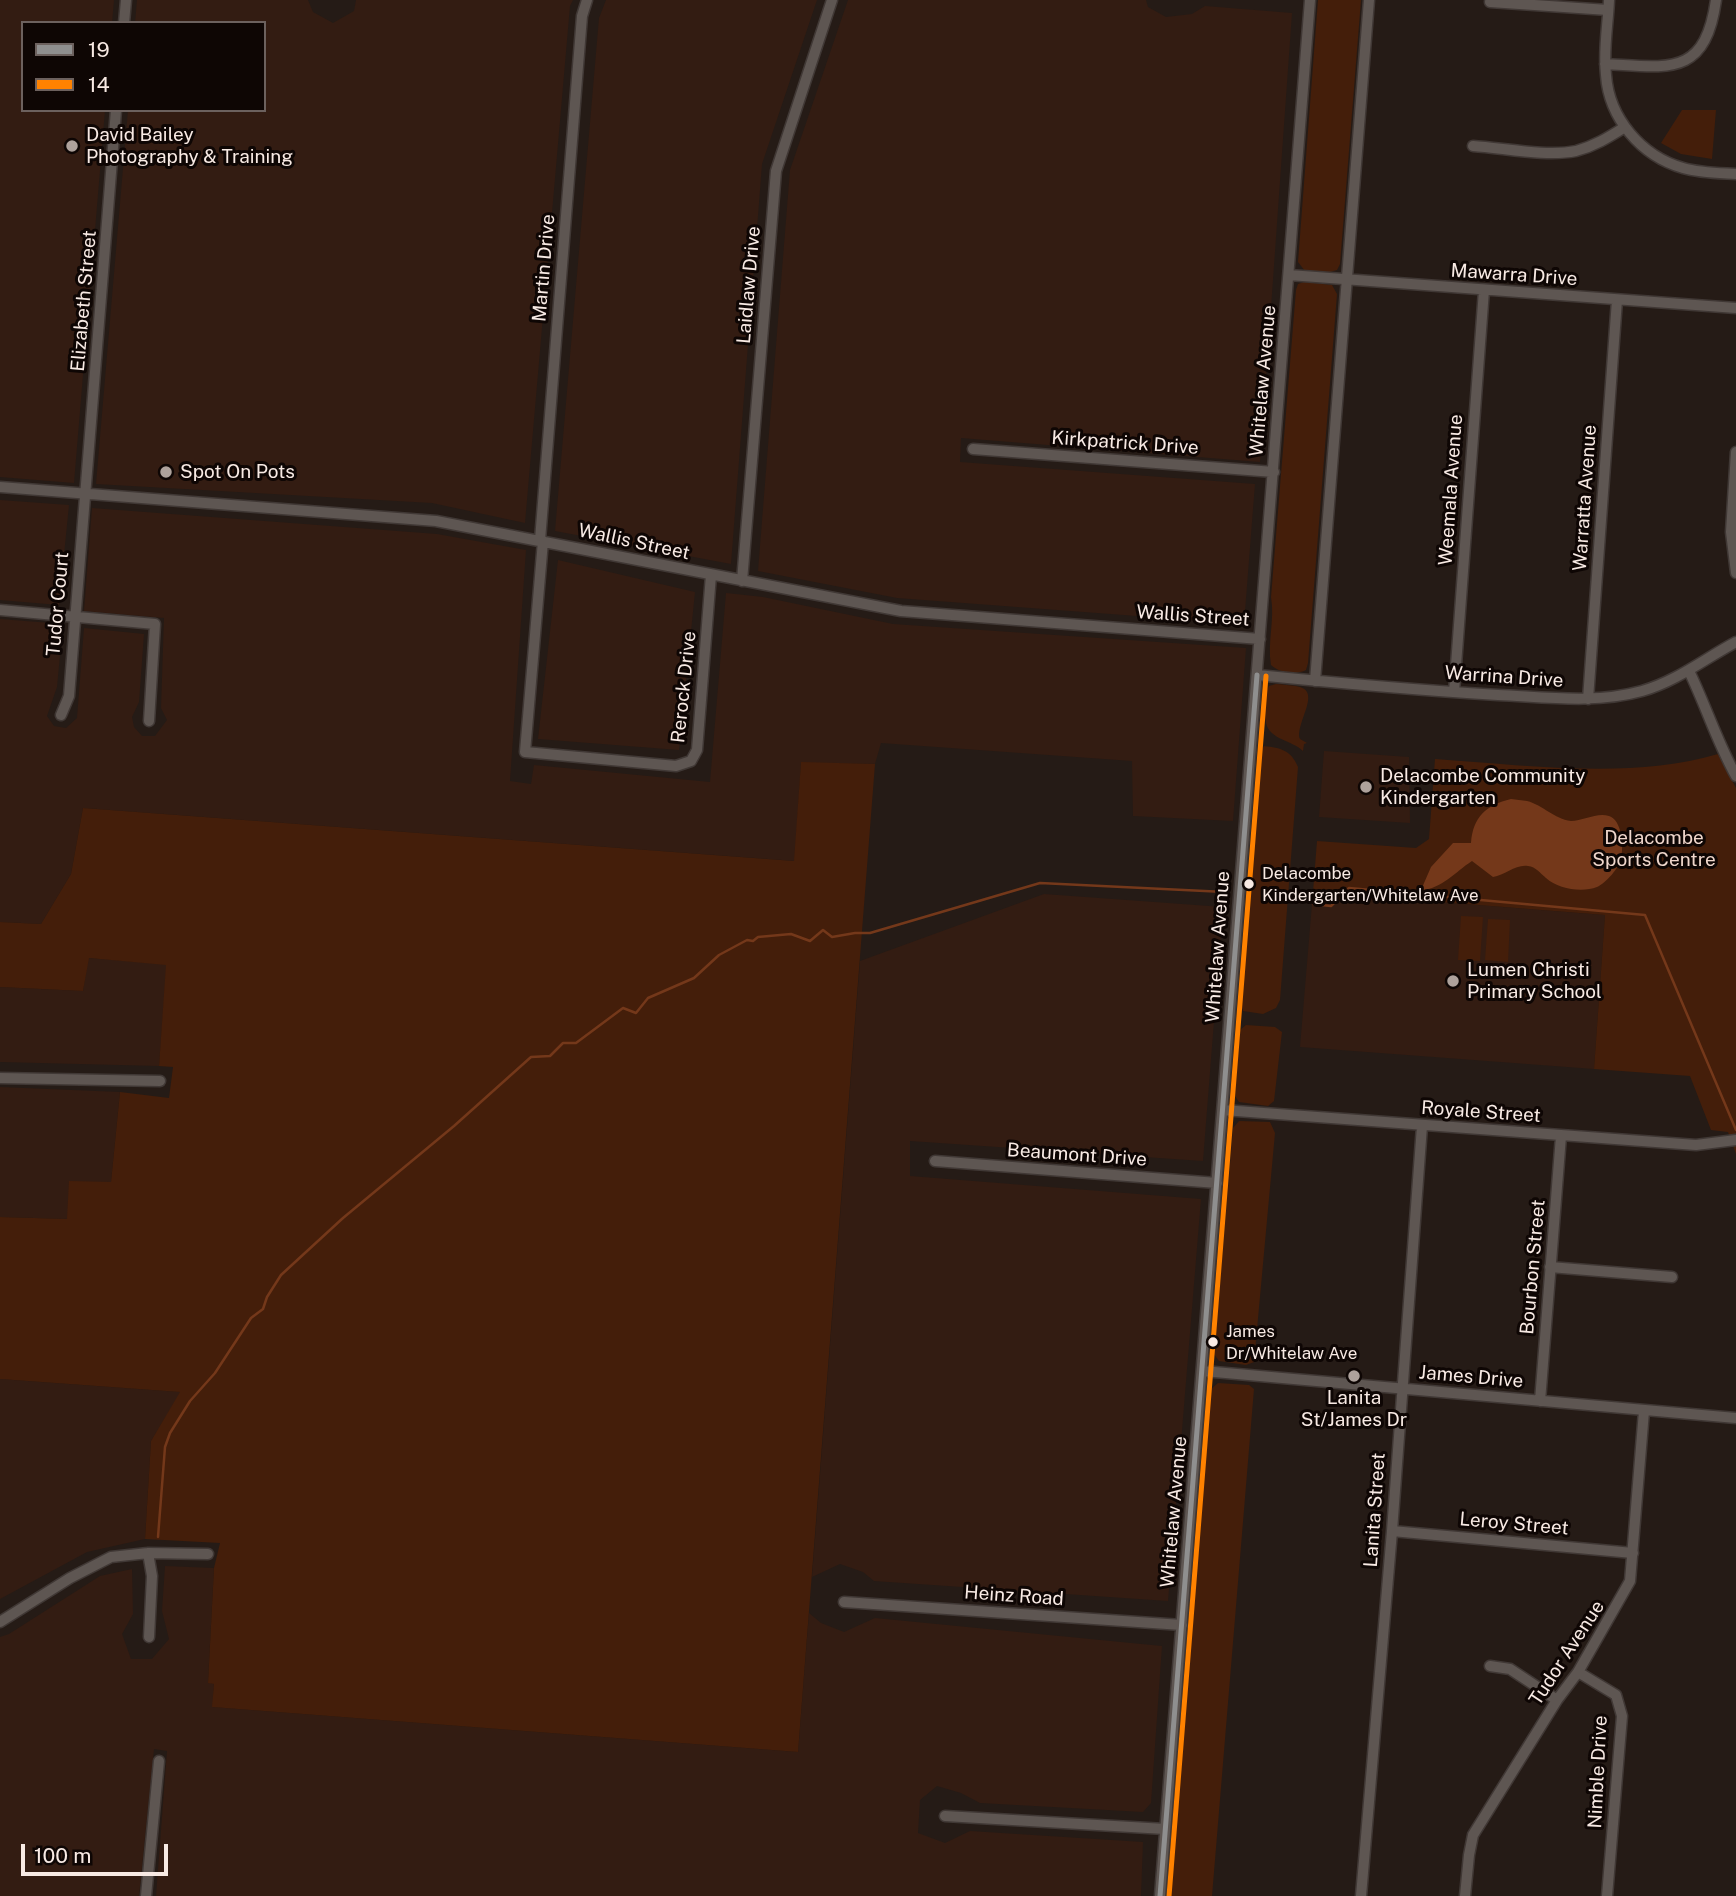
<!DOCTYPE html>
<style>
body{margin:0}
#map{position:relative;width:1736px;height:1896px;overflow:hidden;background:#251b16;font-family:"Public Sans",sans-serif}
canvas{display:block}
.legend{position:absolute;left:21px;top:21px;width:245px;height:91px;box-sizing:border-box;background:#0e0604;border:2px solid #6c615e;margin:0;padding:9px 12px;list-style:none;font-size:21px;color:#f8eae4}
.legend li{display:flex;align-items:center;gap:14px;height:35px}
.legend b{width:35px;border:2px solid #6c615e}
.scale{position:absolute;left:21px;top:1844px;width:147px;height:32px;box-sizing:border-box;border:4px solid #f8eae4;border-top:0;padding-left:9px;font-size:21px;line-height:24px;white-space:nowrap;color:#f8eae4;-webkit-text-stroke:5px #0e0604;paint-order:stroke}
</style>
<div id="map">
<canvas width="1736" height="1896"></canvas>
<ul class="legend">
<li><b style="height:9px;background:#8f8f8f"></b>19</li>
<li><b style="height:9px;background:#ff8200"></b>14</li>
</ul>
<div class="scale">100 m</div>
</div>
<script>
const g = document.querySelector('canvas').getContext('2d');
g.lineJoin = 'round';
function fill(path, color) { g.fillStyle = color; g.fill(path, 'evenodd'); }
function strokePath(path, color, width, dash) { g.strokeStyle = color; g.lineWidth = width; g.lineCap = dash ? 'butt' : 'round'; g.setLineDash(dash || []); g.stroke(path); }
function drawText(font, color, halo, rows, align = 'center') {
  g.font = font + ' "Public Sans",sans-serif'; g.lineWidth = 6; g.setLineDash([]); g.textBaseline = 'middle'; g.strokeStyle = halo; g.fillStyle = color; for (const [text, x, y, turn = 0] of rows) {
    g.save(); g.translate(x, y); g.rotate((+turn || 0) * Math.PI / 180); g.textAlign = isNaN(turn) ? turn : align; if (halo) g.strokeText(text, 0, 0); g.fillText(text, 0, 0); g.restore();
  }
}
const built = new Path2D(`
 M 0,0 L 114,0 L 112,23 L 23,23 L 23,110 L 105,110 L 74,483 L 0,477 Z
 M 137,0 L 308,0 L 313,12 L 333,23 L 354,11 L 356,0 L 573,0 L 570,6 L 525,523 L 432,503 L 96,484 L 128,110 L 264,110 L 264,23 L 135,23 Z
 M 606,0 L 817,0 L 762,164 L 731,564 L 555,531 L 599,18 Z
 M 848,0 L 1146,0 L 1148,7 L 1166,17 L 1192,14 L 1205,6 L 1292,13 L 1260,462 L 961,438 L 960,462 L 1255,484 L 1244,624 L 897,598 L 758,571 L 790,170 Z
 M 0,500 L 69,505 L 59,605 L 0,600 Z
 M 92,508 L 437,534 L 526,550 L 510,781 L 531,784 L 534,765 L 710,782 L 726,593 L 763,597 L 893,624 L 1246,648 L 1233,821 L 1133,816 L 1132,761 L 881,743 L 875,764 L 801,763 L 795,861 L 83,808 L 71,874 L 41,924 L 0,922 L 0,619 L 63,624 L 57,687 L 47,716 L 54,726 L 66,728 L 77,718 L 84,628 L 144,634 L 139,702 L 132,717 L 134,727 L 142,736 L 155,736 L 167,720 L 161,708 L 164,618 L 84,611 Z
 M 558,560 L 695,592 L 679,750 L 538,739 Z
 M 1324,751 L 1409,757 L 1410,823 L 1319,817 Z
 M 1313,892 L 1605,915 L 1594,1069 L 1300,1047 Z
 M 1044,894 L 1223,907 L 1203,1161 L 910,1141 L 910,1176 L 1201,1199 L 1168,1601 L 874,1581 L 863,1572 L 840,1564 L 812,1577 L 860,961 Z
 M 88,958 L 167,964 L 159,1066 L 0,1062 L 0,987 L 83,991 Z
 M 0,1087 L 120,1092 L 111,1182 L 67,1219 L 0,1217 Z
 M 0,1379 L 181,1392 L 151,1441 L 145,1539 L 87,1552 L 0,1599 Z
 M 165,1566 L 214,1568 L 208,1682 L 214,1684 L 213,1707 L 798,1752 L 809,1613 L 821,1623 L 844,1632 L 875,1618 L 1162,1646 L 1151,1803 L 1143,1812 L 980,1803 L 961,1793 L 937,1786 L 920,1800 L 918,1833 L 945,1843 L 970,1831 L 1143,1842 L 1141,1896 L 156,1896 L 167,1751 L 154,1749 L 139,1896 L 0,1896 L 0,1637 L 9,1634 L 100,1576 L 132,1569 L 133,1614 L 122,1634 L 131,1659 L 152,1659 L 169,1639 L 162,1611 Z`);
const green = new Path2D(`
 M 1318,0 L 1361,0 L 1340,264 L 1337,270 L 1330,272 L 1305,271 L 1298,262 Z
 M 1682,110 L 1716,110 L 1712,159 L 1681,154 L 1661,143 Z
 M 1304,282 L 1332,285 L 1337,294 L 1308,663 L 1306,670 C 1297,675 1279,673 1271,665 C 1267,642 1275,620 1271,597 L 1296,290 L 1298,284 Z
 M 1276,684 C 1284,685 1293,685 1300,687 C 1321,693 1295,724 1300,739 L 1307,743 L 1304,744 L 1303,751 C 1292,740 1270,740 1266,723 C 1264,714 1265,703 1264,694 L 1269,686 Z
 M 1264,746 C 1281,748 1291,750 1298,767 L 1280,1000 L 1276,1008 L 1263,1014 L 1243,1011 L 1239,999 L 1258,755 Z
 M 1718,754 L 1736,788 L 1736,1154 L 1728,1132 L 1711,1130 L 1690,1076 L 1594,1069 L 1605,915 L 1313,892 L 1317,841 L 1416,848 L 1429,839 L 1435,759 C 1525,765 1632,780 1718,754 Z
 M 801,762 L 875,764 L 798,1752 L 212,1707 L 214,1684 L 208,1683 L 214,1568 L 220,1543 L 145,1539 L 151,1441 L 180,1392 L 0,1379 L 0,1217 L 67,1219 L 69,1181 L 111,1182 L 120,1092 L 169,1098 L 173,1067 L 159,1066 L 166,965 L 89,958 L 83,991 L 0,987 L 0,922 L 41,924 L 71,874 L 83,808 L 794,861 Z
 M 1461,916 L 1483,917 L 1480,961 L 1458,960 Z
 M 1488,919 L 1510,920 L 1508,962 L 1485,960 Z
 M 1246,1025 L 1275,1027 L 1282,1032 L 1274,1101 L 1268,1106 L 1239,1102 L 1235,1096 L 1240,1030 Z
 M 1239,1121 L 1270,1122 L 1275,1133 L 1254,1362 L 1246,1365 L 1219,1361 L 1214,1354 L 1233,1128 Z
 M 1218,1383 L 1249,1385 L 1254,1389 L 1212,1896 L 1171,1896 L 1211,1389 Z`);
const water = new Path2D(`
 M 1511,799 C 1516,800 1522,800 1527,801 C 1543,805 1554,819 1571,821 C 1583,821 1597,812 1609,816 C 1622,820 1624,846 1621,859 C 1619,868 1606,883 1597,887 C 1582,893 1558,889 1546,878 C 1540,873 1536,867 1528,866 C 1516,864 1505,875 1493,877 L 1472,861 C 1455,872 1442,889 1421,890 L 1431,867 L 1453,843 L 1471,843 C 1473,817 1486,805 1511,799 Z`);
const stream = new Path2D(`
 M 1313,904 L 1331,906 L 1349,888 L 1645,915 L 1736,1130
 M 158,1537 L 165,1447 L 170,1433 L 190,1401 L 215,1373 L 251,1318 L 263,1309 L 267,1297 L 281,1275 L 343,1218 L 454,1126 L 531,1057 L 550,1056 L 563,1043 L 576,1043 L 623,1008 L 636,1013 L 648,998 L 694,978 L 719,955 L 747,940 L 753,941 L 758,937 L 791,934 L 810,941 L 823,930 L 832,937 L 855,933 L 870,933 L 1040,883 L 1225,892`);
const minor = new Path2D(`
 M 1609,0 C 1608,25 1603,50 1606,75 C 1609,118 1641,156 1683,168 C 1700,173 1718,173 1736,174
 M 1490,2 L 1608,10
 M 124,23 L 126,0
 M 1605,64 C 1668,67 1705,78 1716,0
 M 1473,146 C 1504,148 1546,157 1576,151 C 1595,146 1609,137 1625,127
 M 1289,275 L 1736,308
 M 973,449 L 1274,472
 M 1736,452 L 1731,532 L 1736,573
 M 0,487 L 436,521 L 901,611 L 1260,639
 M 540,540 L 582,16 L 587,0
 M 543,541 L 525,752 L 676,766 L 691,761 L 697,750 L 711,575
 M 742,581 L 776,171 L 832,0
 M 0,610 L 155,624 L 149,721
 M 1689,671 C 1706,706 1717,742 1736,776
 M 1257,675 C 1337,683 1417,690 1498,695 C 1545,697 1595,704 1642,691 C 1677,681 1704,659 1736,642
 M 1315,681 L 1369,0
 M 1454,692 L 1484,290
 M 1588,699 L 1617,300
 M 61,715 L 69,696 L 116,110
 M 0,1078 L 160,1081
 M 1223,1110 L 1696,1145 L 1736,1140
 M 935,1161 L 1217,1183
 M 1550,1267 L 1672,1277
 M 1203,1371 L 1736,1418
 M 1540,1401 L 1561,1136
 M 1392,1531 L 1633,1553
 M 148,1553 L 152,1576 L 149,1637
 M 844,1602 L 1182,1625
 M 0,1622 L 70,1578 L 111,1557 L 148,1553 L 208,1554
 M 1490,1666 L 1510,1669 L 1557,1700
 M 1578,1672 L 1616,1695 L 1622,1716 L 1607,1896
 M 945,1816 L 1165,1829
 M 146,1896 L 159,1761
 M 1160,1896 L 1310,0
 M 1361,1896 L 1392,1531 L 1422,1126
 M 1465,1896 L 1469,1855 L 1473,1835 L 1557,1700 L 1578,1672 L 1630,1581 L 1644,1411`);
const bus1 = new Path2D(`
 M 1160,1896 L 1257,675`);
const bus2 = new Path2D(`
 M 1169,1896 L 1266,676`);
const markers = [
 [72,146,7,"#aea29c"],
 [166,472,7,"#aea29c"],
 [1366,787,7,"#aea29c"],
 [1249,884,6,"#f8eae4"],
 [1453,981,7,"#aea29c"],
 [1213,1342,6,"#f8eae4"],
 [1354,1376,7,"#aea29c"]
];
const busNames = [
 ["Delacombe",1262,874],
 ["Kindergarten/Whitelaw Ave",1262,896],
 ["James",1226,1332],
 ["Dr/Whitelaw Ave",1226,1354]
];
const poiNames = [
 ["David Bailey",86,135],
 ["Photography & Training",86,157],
 ["Spot On Pots",180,472],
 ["Delacombe Community",1380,776],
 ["Kindergarten",1380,798],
 ["Lumen Christi",1467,970],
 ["Primary School",1467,992],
 ["Lanita",1354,1398,"center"],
 ["St/James Dr",1354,1420,"center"]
];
const streetNames = [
 ["Martin Drive",544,268,-85],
 ["Mawarra Drive",1514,275,4],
 ["Laidlaw Drive",749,285,-85],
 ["Elizabeth Street",84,301,-85],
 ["Whitelaw Avenue",1263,381,-85],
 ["Kirkpatrick Drive",1125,443,4],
 ["Weemala Avenue",1451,490,-86],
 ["Warratta Avenue",1585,498,-86],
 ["Wallis Street",634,542,12],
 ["Tudor Court",58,604,-85],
 ["Wallis Street",1193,616,4],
 ["Warrina Drive",1504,677,4],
 ["Rerock Drive",684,687,-84],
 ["Whitelaw Avenue",1218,947,-86],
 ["Royale Street",1481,1112,4],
 ["Beaumont Drive",1077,1155,4],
 ["Bourbon Street",1533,1267,-85],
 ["James Drive",1471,1377,5],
 ["Lanita Street",1375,1510,-86],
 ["Whitelaw Avenue",1174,1512,-85],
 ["Leroy Street",1514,1524,5],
 ["Heinz Road",1014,1596,4],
 ["Tudor Avenue",1567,1653,-57],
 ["Nimble Drive",1598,1772,-87]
];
const parkNames = [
 ["Delacombe",1654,838],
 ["Sports Centre",1654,860]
];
fill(built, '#331c12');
fill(green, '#441e0a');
fill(water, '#74381a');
strokePath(stream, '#74381a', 2.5);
strokePath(minor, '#403835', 13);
strokePath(minor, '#5e5652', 10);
strokePath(bus1, '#8f8f8f', 5);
strokePath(bus2, '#ff8200', 5);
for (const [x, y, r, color] of markers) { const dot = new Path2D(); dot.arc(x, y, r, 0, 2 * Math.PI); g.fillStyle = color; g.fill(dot); strokePath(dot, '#0e0604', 2.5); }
drawText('17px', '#f8eae4', '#0e0604', busNames, 'left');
drawText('19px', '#f8eae4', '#0e0604', poiNames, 'left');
drawText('19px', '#f8eae4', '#0e0604', streetNames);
drawText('19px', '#efd6cb', '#0e0604', parkNames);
</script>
